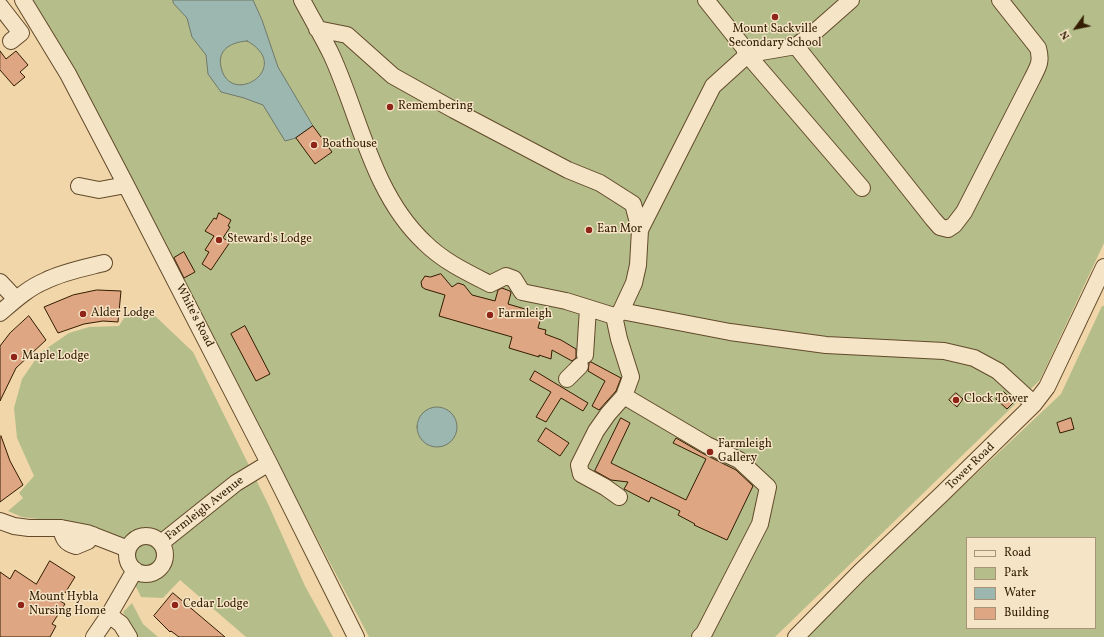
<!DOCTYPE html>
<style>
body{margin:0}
#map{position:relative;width:1104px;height:637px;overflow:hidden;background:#f0d6a8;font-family:Vollkorn,serif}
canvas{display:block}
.legend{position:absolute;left:966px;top:537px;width:130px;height:92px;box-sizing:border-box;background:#f5e4c6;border:1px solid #a79477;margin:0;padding:5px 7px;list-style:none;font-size:12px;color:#331c00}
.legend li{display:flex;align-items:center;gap:8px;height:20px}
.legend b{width:20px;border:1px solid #a79477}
.north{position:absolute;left:1056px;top:8px;width:40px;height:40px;-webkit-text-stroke:3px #f5e4c6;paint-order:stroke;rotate:237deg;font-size:11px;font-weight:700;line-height:16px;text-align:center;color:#331c00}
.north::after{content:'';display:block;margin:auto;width:14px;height:18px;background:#331c00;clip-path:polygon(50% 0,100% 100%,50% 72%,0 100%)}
</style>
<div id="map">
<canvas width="1104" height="637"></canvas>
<ul class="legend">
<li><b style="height:5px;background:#f5e4c6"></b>Road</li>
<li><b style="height:11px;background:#b5be8b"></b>Park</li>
<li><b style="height:11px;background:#9bb7af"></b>Water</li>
<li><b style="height:11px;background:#dea683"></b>Building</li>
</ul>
<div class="north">N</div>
</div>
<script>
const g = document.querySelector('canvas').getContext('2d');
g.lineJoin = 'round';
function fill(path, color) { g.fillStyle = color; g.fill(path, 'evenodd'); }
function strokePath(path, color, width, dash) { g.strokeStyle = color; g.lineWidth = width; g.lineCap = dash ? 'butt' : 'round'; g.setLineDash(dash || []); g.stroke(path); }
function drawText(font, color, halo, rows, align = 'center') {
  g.font = font + ' Vollkorn,serif'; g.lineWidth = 3; g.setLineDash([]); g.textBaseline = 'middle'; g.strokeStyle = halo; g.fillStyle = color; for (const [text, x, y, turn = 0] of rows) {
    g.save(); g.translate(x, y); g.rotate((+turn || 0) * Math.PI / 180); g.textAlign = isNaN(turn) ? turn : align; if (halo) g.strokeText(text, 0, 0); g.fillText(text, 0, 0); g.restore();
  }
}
const green = new Path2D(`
 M 28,0 L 1104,0 L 1104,243 L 1040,380 L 775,637 L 369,637 L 175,268 Z
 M 1102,306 L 1104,306 L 1104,637 L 807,637 L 895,550 L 1061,394 ZM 967,538 L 1095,538 L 1095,628 L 967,628 Z
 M 127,313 L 152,313 L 193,352 L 269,506 L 305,586 L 333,637 L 246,637 L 180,580 L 163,598 L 141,597 L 121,556 L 86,525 L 22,517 L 8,511 L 23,498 L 19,493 L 34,476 L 17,438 L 14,408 L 22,379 L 40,353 L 69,333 L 89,327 L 119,326 Z
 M 132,603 L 143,624 L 158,637 L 137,637 L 123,612 Z`);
const water = new Path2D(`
 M 173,0 L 253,0 L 262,20 L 278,67 L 313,126 L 296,138 L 285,141 L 263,105 L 244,98 L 221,92 L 208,74 L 206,55 L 192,37 L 187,18 L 174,4 ZM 247,41 C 295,67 230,109 221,67 C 217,49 232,42 247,41 Z
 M417 427a20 20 0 1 1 40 0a20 20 0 1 1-40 0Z`);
const building = new Path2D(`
 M 0,51 L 6,59 L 16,51 L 28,65 L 20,72 L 25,77 L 14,86 L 0,70 Z
 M 313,126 L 332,152 L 315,164 L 296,138 Z
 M 219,213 L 231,220 L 228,226 L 230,227 L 223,238 L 230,242 L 211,270 L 202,264 L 209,252 L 205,250 L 214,236 L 205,231 L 214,218 L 216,219 Z
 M 184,252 L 195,272 L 184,278 L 174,258 Z
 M 441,274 L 452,287 L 458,283 L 464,285 L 472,295 L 495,301 L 498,290 L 502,288 L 510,291 L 511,293 L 508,304 L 542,314 L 538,328 L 546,330 L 545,334 L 561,340 L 576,349 L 576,358 L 572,361 L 552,350 L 551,359 L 539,355 L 539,357 L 509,348 L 512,337 L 439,316 L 445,295 L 425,289 L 422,287 L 421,282 L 425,276 L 430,277 Z
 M 97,290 L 121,291 L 118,322 L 103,321 L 84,324 L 58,333 L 44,307 L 73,295 Z
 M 29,316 L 46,340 L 16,368 L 0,401 L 0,346 L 10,333 Z
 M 245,326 L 270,374 L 256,381 L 231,334 Z
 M 591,362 L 621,378 L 616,391 L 599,410 L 592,406 L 605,381 L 588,371 L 589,364 Z
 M 535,371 L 588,403 L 583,411 L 561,398 L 546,422 L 536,417 L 551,392 L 530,380 Z
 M 1004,392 L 1014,402 L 1007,409 L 996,399 Z
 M 956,393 L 963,399 L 957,407 L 949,400 Z
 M 621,418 L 630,423 L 611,463 L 686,500 L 706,459 L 673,443 L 676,438 L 702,453 L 736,470 L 753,486 L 727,540 L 694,525 L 695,524 L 678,515 L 680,511 L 651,497 L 649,502 L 626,490 L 624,489 L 628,482 L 611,480 L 595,471 Z
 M 1071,418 L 1074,429 L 1060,433 L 1057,423 Z
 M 546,428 L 569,443 L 560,456 L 538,441 Z
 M 1,436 L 10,461 L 23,485 L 0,502 L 0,437 Z
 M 50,561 L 75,577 L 60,601 L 65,604 L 52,624 L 56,626 L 50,637 L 0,637 L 0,572 L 10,579 L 15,570 L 36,584 Z
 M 173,593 L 225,637 L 179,637 L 171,631 L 170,632 L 154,616 Z`);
const minor = new Path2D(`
 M 23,0 L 68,74 L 126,185 L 269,463 L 356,637
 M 302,0 C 312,19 323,37 332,56 C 360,118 373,194 424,242 C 443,261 466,272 490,284 L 506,276 L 514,279 L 522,292 L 566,301 L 614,316 L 620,313 L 634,283 L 638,265 L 640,230 L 633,204 L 600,183 L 568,170 L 454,110 L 393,76 L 347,35 L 317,29
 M 706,0 L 745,49 L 761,52 L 796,46 L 817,30 L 851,0
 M 0,6 L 21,33 L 11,41
 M 796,46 L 933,219 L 940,227 L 948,229 L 954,225 L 964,212 L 1032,79 C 1038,67 1042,62 1038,48 L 1000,0
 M 751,50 L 752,60 L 862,188
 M 79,186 L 99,190 L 126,185
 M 640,230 L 713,86 L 745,57 L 745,49
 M 0,282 L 16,299
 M 621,311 L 730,332 L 826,345 L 944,351 L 974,358 L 998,371 L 1034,404
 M 0,313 C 14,301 28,288 45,281 C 63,272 84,268 104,263
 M 614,316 L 619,339 L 631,377 L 624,396 L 608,414 L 596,431 L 579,465 L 581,474 L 605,487 L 619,497
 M 585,355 L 588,308
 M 567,379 L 580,366
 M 624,396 L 707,445 L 739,460 L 768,487 L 760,524 L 704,633 L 700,637
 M 0,521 L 14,526 L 29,528 L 61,528 L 87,533 L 128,549
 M 61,528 C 63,538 65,543 76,546 L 88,541 L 93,535
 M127 555a19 19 0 1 1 38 0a19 19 0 1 1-38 0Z
 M 161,543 L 236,483 L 269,463
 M 94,637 L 109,615
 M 129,637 L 121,624 L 109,615 L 135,570
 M 796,637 L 860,572 L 942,494 L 1034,404 L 1047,387 L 1104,267`);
const markers = [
 [775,17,4,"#8f2418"],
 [390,107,4,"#8f2418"],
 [314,145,4,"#8f2418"],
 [589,230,4,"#8f2418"],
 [219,240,4,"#8f2418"],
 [83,314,4,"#8f2418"],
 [490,315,4,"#8f2418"],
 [14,357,4,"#8f2418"],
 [956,400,4,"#8f2418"],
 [710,452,4,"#8f2418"],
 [21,605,4,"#8f2418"],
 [175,605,4,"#8f2418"]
];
const poiNames = [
 ["Mount Sackville",775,30,"center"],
 ["Secondary School",775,44,"center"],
 ["Remembering",398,107],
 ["Boathouse",322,145],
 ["Ean Mor",597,230],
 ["Steward's Lodge",227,240],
 ["Alder Lodge",91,314],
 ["Farmleigh",498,315],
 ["Maple Lodge",22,357],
 ["Clock Tower",964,400],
 ["Farmleigh",718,445],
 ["Gallery",718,459],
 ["Mount Hybla",29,598],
 ["Nursing Home",29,612],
 ["Cedar Lodge",183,605]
];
const streetNames = [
 ["White's Road",194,316,63],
 ["Tower Road",971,467,-44],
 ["Farmleigh Avenue",205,509,-38]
];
fill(green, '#b5be8b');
fill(water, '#9bb7af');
strokePath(water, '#717969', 1);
fill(building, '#dea683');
strokePath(building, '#331c00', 1);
strokePath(minor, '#624a2a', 18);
strokePath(minor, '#f5e4c6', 16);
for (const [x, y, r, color] of markers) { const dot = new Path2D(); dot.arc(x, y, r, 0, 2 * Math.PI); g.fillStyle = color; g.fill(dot); strokePath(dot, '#f5e4c6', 1.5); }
drawText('12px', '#331c00', '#f5e4c6', poiNames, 'left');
drawText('12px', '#331c00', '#f5e4c6', streetNames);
</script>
